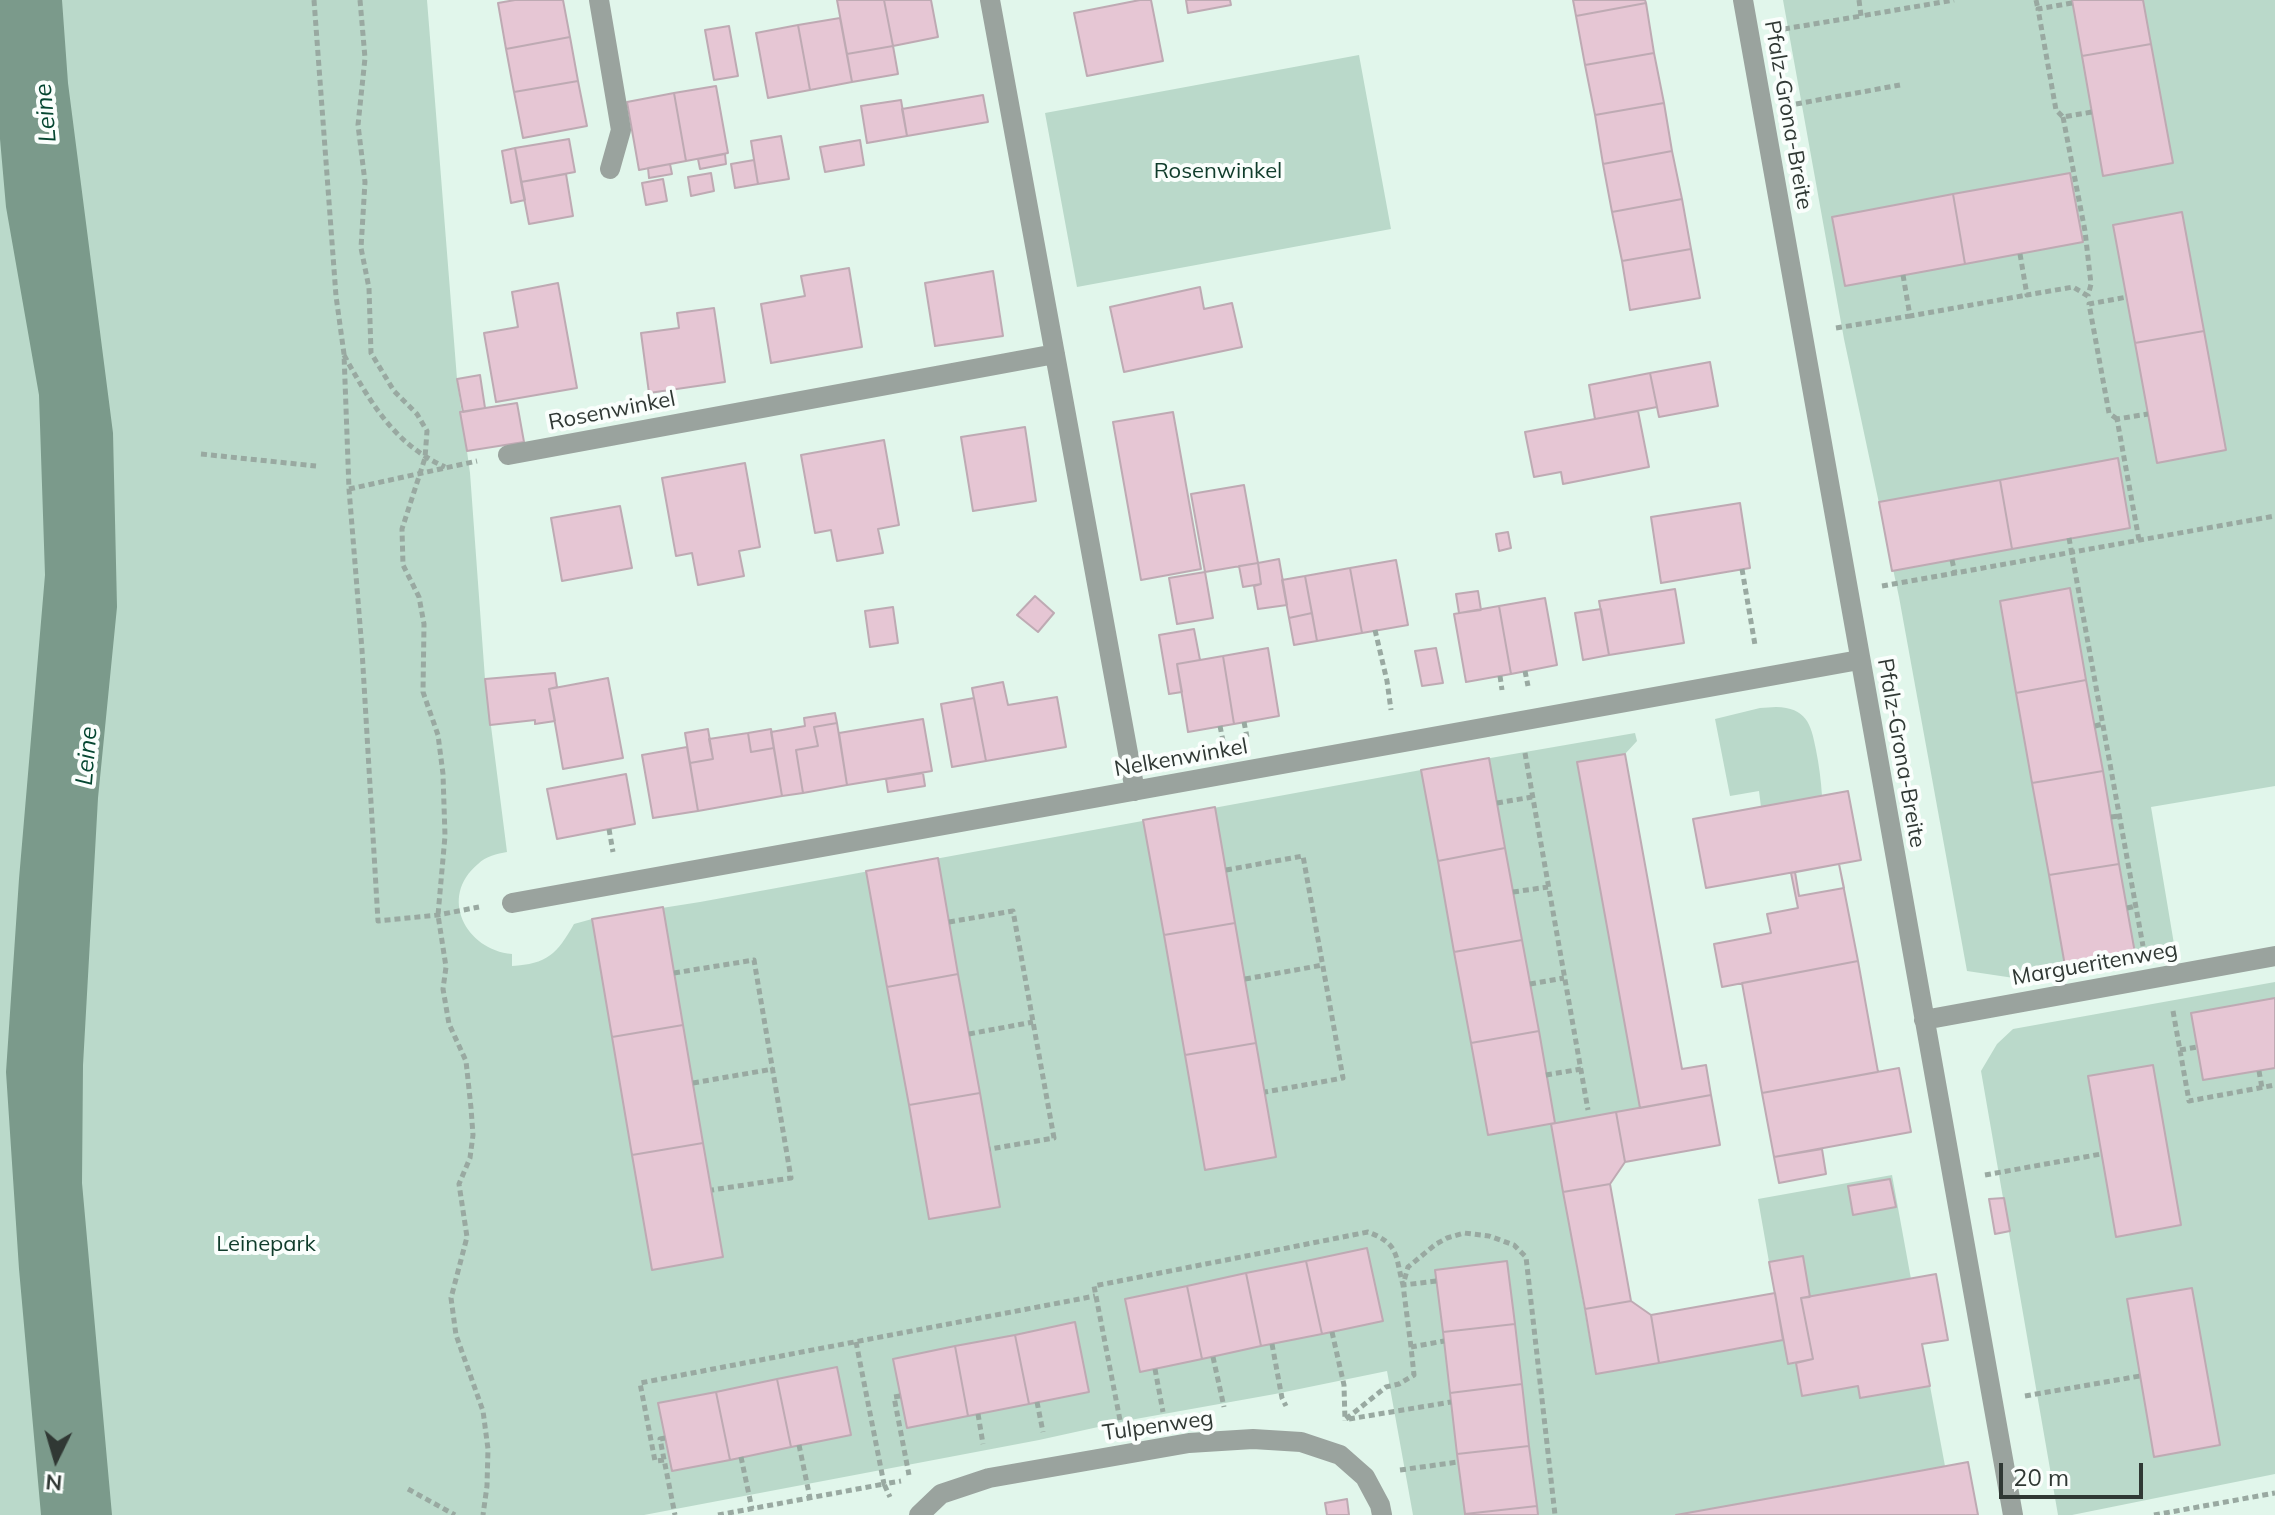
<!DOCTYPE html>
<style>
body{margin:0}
#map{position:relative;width:2275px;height:1515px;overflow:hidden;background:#e1f6eb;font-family:Mulish,sans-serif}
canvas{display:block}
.north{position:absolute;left:16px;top:1419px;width:80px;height:80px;-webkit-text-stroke:6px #fafefc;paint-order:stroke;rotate:185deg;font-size:22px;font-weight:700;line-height:32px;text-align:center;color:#303834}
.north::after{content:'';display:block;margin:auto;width:28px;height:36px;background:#303834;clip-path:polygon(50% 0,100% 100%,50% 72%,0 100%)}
.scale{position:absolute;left:1999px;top:1463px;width:144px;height:36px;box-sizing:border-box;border:4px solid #303834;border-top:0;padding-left:10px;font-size:24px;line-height:28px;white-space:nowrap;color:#303834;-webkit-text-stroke:6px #fafefc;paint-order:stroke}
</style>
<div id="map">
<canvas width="2275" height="1515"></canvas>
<div class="north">N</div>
<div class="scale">20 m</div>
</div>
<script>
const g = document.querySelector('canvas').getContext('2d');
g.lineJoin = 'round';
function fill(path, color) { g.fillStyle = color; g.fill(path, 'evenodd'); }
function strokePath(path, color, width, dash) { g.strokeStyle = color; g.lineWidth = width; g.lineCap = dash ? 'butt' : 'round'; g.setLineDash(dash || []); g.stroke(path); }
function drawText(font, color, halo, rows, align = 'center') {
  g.font = font + ' Mulish,sans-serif'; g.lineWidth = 8; g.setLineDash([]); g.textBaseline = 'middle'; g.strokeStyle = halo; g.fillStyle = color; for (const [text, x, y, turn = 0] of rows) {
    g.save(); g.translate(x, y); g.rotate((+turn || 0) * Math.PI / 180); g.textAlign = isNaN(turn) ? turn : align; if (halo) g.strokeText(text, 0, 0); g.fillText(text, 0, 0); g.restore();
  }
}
const green = new Path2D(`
 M 0,0 L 427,0 L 457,379 L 470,473 L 485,679 L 507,852 C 497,854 486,856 478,864 C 438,897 466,950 512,954 L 512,966 C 547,964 557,954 574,924 L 592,919 L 700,902 L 1421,770 L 1635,733 L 1637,741 L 1625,754 L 1578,762 L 1640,1108 L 1551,1124 L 1596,1374 L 1783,1340 L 1788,1364 L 1796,1363 L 1802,1396 L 1858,1386 L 1861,1398 L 1930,1386 L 1945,1466 L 1676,1515 L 1413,1515 L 1387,1371 L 1275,1394 L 1130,1420 L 1039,1440 L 644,1515 L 0,1515 Z
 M 1783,0 L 2275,0 L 2275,786 L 2151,807 L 2174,944 L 2149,948 L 2135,953 L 2065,966 L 2014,978 L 1967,971 L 1899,597 L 1844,339 Z
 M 1359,55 L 1391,229 L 1077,287 L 1045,113 Z
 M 1776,707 C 1806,708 1811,723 1816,750 C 1819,765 1821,780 1822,796 L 1761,807 L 1759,791 L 1730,796 L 1715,719 L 1760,708 Z
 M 2275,982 L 2275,1474 L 2072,1515 L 2058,1515 L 1981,1071 L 1997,1044 L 2013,1029 Z
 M 1892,1175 L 1911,1279 L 1810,1297 L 1803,1256 L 1769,1262 L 1758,1199 Z`);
const water = new Path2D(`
 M 0,0 L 62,0 L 68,83 L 113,433 L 117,607 L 98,798 L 83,1065 L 82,1183 L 112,1515 L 41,1515 L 19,1269 L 6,1072 L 19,879 L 45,575 L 39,395 L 6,207 L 0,139 Z`);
const building = new Path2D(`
 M 515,0 L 563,0 L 570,37 L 506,49 L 498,3 Z
 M 837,0 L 884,0 L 893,46 L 847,54 Z
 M 884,0 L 931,0 L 938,37 L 893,46 Z
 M 1140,0 L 1151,0 L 1163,61 L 1087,76 L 1074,13 Z
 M 1186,0 L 1230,0 L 1231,5 L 1188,13 Z
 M 1573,0 L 1645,0 L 1646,3 L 1576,16 Z
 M 2072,0 L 2143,0 L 2151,44 L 2082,56 Z
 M 1646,3 L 1654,53 L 1585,65 L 1576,16 Z
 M 840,18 L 852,82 L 810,90 L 798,25 Z
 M 798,25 L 810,90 L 768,98 L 756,33 Z
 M 729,26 L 738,76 L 714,80 L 705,30 Z
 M 570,37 L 578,81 L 514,92 L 506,49 Z
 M 2151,44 L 2173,163 L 2103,176 L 2082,56 Z
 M 893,46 L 898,74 L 852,82 L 847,54 Z
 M 1654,53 L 1664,103 L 1595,115 L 1585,65 Z
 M 578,81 L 587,126 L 523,138 L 514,92 Z
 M 716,86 L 728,153 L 686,161 L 674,93 Z
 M 674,93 L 686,161 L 639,170 L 627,102 Z
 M 983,95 L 988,122 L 907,136 L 902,109 Z
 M 901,100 L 907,136 L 867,143 L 861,106 Z
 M 1664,103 L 1672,151 L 1603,164 L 1595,115 Z
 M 781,136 L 789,179 L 758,184 L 751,141 Z
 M 569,139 L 575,172 L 521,182 L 515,148 Z
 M 860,140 L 864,165 L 825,172 L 820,147 Z
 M 515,148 L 525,200 L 511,203 L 502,151 Z
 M 1672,151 L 1682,199 L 1612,212 L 1603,164 Z
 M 725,154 L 726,164 L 700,169 L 698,159 Z
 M 754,160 L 758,184 L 735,188 L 731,164 Z
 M 670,164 L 672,174 L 649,178 L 648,168 Z
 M 711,173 L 714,191 L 691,196 L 688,177 Z
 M 2070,173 L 2083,242 L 1965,264 L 1953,194 Z
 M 566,174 L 573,216 L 529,224 L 521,182 Z
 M 663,179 L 667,201 L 646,205 L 642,183 Z
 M 1953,194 L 1965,264 L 1845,286 L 1832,217 Z
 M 1682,199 L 1691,249 L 1622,261 L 1612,212 Z
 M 2182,212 L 2204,331 L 2135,343 L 2113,225 Z
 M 1691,249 L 1700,298 L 1630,310 L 1622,261 Z
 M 849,268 L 862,347 L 771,363 L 761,304 L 805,296 L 801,276 Z
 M 993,271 L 1003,336 L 935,346 L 925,283 Z
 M 558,283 L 577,388 L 496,402 L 484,333 L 518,327 L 512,292 Z
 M 1200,287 L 1204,309 L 1232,303 L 1242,347 L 1124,372 L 1110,307 Z
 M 714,308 L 725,382 L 649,393 L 641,333 L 679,328 L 677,313 Z
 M 2204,331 L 2226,450 L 2157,463 L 2135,343 Z
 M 1710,362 L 1718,406 L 1659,417 L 1650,373 Z
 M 1650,373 L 1657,407 L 1595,419 L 1589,385 Z
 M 480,375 L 485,408 L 463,412 L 457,379 Z
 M 517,403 L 524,442 L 467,451 L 460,412 Z
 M 1638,411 L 1649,467 L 1563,484 L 1561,472 L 1534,477 L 1525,432 Z
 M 1173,412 L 1201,569 L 1141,580 L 1113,422 Z
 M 1025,427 L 1036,501 L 973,511 L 961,437 Z
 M 884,440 L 899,525 L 878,529 L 883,553 L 837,561 L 831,530 L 815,533 L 801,455 Z
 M 2118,458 L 2130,528 L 2012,549 L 2000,480 Z
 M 745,463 L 760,547 L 739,551 L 744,576 L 698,585 L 692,553 L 676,556 L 662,478 Z
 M 2000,480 L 2012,549 L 1892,571 L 1879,502 Z
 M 1244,485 L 1258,563 L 1205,572 L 1191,494 Z
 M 1740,503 L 1750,568 L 1661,583 L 1651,517 Z
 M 620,506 L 632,568 L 562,581 L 551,518 Z
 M 1508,532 L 1511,548 L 1499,551 L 1496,534 Z
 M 1279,559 L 1287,605 L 1258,609 L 1254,586 L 1261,584 L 1258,563 Z
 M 1396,560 L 1408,625 L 1362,633 L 1350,568 Z
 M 1258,563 L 1261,584 L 1243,587 L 1239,566 Z
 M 1350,568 L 1362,633 L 1317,641 L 1305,576 Z
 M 1205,572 L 1213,618 L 1177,624 L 1169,578 Z
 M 1305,576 L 1312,613 L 1289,618 L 1282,580 Z
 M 2070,588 L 2086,680 L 2016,693 L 2000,601 Z
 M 1675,589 L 1684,643 L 1609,655 L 1599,601 Z
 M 1478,591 L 1481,610 L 1459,613 L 1456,594 Z
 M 1035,596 L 1054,613 L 1038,632 L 1017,615 Z
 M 1545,598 L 1557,665 L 1511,674 L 1499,606 Z
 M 1499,606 L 1511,674 L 1466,682 L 1454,614 Z
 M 893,607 L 898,643 L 870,647 L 865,611 Z
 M 1601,609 L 1609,655 L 1583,660 L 1575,613 Z
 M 1312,613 L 1317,641 L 1294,645 L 1289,618 Z
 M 1194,629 L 1200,660 L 1177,664 L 1182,692 L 1169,694 L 1159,635 Z
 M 1268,648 L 1279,716 L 1234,724 L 1223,656 Z
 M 1436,648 L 1443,683 L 1422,686 L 1415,651 Z
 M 1223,656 L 1234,724 L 1188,732 L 1177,664 Z
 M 555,673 L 557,687 L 549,689 L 555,721 L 535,724 L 535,720 L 490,725 L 485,679 Z
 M 608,678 L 623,758 L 563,769 L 549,689 Z
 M 2086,680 L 2103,771 L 2032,783 L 2016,693 Z
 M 1003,682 L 1008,705 L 1057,697 L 1066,747 L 986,761 L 972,688 Z
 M 974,698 L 986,761 L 952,767 L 941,704 Z
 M 835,713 L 837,723 L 814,727 L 818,746 L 796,750 L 803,793 L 782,796 L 771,732 L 805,726 L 804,718 Z
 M 923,719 L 932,771 L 847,785 L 839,733 Z
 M 837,723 L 847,785 L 803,793 L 796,750 L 818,746 L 814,727 Z
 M 708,729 L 713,759 L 690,763 L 685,733 Z
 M 771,729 L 774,748 L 751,752 L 748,733 Z
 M 748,733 L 751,752 L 774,748 L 782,796 L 698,811 L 690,763 L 713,759 L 709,739 Z
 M 687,747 L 698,811 L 653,818 L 642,755 Z
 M 1625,754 L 1682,1069 L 1706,1065 L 1711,1095 L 1640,1108 L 1577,762 Z
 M 1489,758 L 1505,848 L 1438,861 L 1421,770 Z
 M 2103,771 L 2119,864 L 2049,875 L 2032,783 Z
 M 923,773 L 925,786 L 888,792 L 886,779 Z
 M 626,774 L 635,824 L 557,839 L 547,789 Z
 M 1848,791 L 1861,860 L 1706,888 L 1693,819 Z
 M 1215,807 L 1235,923 L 1164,935 L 1143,820 Z
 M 1505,848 L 1522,940 L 1454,952 L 1438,861 Z
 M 938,858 L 958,974 L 887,987 L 866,871 Z
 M 1839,864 L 1858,961 L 1722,987 L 1714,944 L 1771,933 L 1767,914 L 1798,908 L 1791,873 Z
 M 1839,864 L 1844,888 L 1799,896 L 1795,872 Z
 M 2119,864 L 2135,953 L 2065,966 L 2049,875 Z
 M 663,907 L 683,1025 L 612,1037 L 592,919 Z
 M 1235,923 L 1256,1043 L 1185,1055 L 1164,935 Z
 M 1522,940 L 1539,1031 L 1471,1043 L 1454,952 Z
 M 1858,961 L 1878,1072 L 1762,1093 L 1742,983 Z
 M 958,974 L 980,1093 L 909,1105 L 887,987 Z
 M 2275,998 L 2275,1068 L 2203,1080 L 2191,1013 Z
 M 683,1025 L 703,1143 L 632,1155 L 612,1037 Z
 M 1539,1031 L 1555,1123 L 1488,1135 L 1471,1043 Z
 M 1256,1043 L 1276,1157 L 1205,1170 L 1185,1055 Z
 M 2153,1065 L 2181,1225 L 2116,1237 L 2088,1076 Z
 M 1899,1068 L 1911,1132 L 1774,1157 L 1762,1093 Z
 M 980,1093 L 1000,1207 L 929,1219 L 909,1105 Z
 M 1711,1095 L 1720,1145 L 1625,1162 L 1616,1112 Z
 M 1616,1112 L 1625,1162 L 1610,1184 L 1563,1192 L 1551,1124 Z
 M 703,1143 L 723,1257 L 652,1270 L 632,1155 Z
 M 1822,1149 L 1826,1174 L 1779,1183 L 1774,1157 Z
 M 1890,1179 L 1896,1207 L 1853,1215 L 1848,1186 Z
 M 1610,1184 L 1631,1301 L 1585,1309 L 1563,1192 Z
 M 2004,1198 L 2010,1231 L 1995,1234 L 1989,1199 Z
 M 1367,1248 L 1383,1321 L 1322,1334 L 1306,1261 Z
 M 1803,1256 L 1810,1297 L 1801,1298 L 1813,1359 L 1788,1364 L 1769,1262 Z
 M 1306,1261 L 1322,1334 L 1261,1346 L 1246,1273 Z
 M 1507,1261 L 1515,1324 L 1443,1332 L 1435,1270 Z
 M 1246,1273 L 1261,1346 L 1202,1359 L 1187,1286 Z
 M 1936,1274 L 1948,1340 L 1922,1344 L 1930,1386 L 1860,1398 L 1858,1386 L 1802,1396 L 1796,1363 L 1813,1359 L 1801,1298 Z
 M 1187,1286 L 1202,1359 L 1140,1372 L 1125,1299 Z
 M 2192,1288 L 2220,1445 L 2154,1457 L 2127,1299 Z
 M 1775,1293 L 1783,1340 L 1659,1363 L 1651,1315 Z
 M 1631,1301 L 1651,1315 L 1659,1363 L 1596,1374 L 1585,1309 Z
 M 1075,1322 L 1089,1392 L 1029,1404 L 1015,1335 Z
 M 1515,1324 L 1522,1384 L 1450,1393 L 1443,1332 Z
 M 1015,1335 L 1029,1404 L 968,1416 L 955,1346 Z
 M 955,1346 L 968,1416 L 907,1428 L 893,1359 Z
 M 837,1367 L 851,1435 L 791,1447 L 777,1379 Z
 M 777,1379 L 791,1447 L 730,1460 L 716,1392 Z
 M 1522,1384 L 1529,1446 L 1457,1454 L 1450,1393 Z
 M 716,1392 L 730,1460 L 672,1471 L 658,1403 Z
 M 1529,1446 L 1537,1506 L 1465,1514 L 1457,1454 Z
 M 1968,1462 L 1978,1515 L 1676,1515 L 1838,1486 Z
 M 1347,1499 L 1349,1515 L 1327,1515 L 1325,1503 Z
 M 1537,1506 L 1538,1515 L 1465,1515 L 1465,1514 Z`);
const path = new Path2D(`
 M 314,0 L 336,296 L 344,354 L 349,489 L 362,650 L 378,921 L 438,915 L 479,907
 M 360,0 L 365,58 L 358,125 L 365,182 L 361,248 L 369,288 L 371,353 L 394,391 L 417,414 L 427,431 L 425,458 L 402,529 L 403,565 L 419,597 L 424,624 L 423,692 L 438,735 L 443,774 L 445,836 L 438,915 L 446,967 L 443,989 L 449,1024 L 466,1061 L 471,1108 L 473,1135 L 470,1158 L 459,1184 L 467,1237 L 451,1298 L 456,1335 L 483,1411 L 488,1449 L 487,1486 L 483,1515
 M 1859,0 L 1861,16 L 1954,0
 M 2036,0 L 2038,9
 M 2072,3 L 2038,9 L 2056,110 L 2063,117 L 2092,112
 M 1784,29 L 1861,16
 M 1796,104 L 1900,85
 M 2063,117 L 2085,231 L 2091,284 L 2088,296
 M 2020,254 L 2027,295 L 2073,287 L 2088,296 L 2089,299
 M 1903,275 L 1910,316 L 2027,295
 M 1836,328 L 1910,316
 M 344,355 C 370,402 394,444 445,467
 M 2117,419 L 2109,413 L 2089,304 L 2127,297
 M 201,454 L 316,466
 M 349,489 L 477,461
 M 2069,538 L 2143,946
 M 2139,540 L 2117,419 L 2148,414
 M 1952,560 L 1955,573
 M 1742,569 L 1755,645
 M 1882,586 L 2275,516
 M 1375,630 L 1387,681 L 1391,710
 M 1525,671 L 1528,686
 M 1500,676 L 1502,690
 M 1244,722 L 1247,737
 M 1220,726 L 1223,741
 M 2095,726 L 2103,724
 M 1525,753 L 1588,1110
 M 1497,803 L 1532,797
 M 2111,817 L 2119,816
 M 609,829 L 613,852
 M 1226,870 L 1303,856 L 1343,1078 L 1265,1092
 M 1513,892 L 1548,887
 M 2127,908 L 2136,906
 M 949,922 L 1013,911 L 1054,1138 L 990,1149
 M 674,973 L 754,960 L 791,1178 L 712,1190
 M 1245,979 L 1323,965
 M 1530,984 L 1564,978
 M 2173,1011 L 2189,1101 L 2275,1085
 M 969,1034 L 1033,1022
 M 2180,1050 L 2197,1047
 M 2259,1071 L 2262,1088
 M 1546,1075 L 1581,1069
 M 693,1083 L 773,1069
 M 1985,1175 L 2101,1154
 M 1332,1332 L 1344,1385 L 1345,1421
 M 856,1342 L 884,1484 L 901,1481
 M 1272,1344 L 1282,1398 L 1286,1406
 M 1411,1347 L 1403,1285 L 1437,1281
 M 1213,1357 L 1224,1407
 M 1155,1369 L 1163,1412
 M 900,1396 L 894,1397 L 909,1475
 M 2025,1396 L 2140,1376
 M 1037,1402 L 1043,1432
 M 978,1414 L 983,1444
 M 1346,1419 L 1386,1387 L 1399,1384 L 1414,1375 L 1411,1347 L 1444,1341
 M 1349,1419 L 1451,1402
 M 1120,1420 L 1094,1286 L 1368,1232 C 1400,1244 1395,1256 1403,1285 L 1408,1267 L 1436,1244 L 1447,1238 L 1464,1233 L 1489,1236 L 1514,1245 L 1526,1257 L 1555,1515
 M 665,1438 L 660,1439 L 675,1515
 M 799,1445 L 810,1498
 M 741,1457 L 752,1509
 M 664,1460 L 655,1461 L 640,1383 L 1095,1296
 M 1400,1470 L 1458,1462
 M 408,1489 L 455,1515
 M 718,1515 L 884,1484 L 890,1497
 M 2154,1515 L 2275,1493`);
const lane = new Path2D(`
 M 599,0 L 621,130 L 610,169`);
const street = new Path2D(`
 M 990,0 L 1135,791
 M 1743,0 L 2013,1515
 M 508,455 L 1055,354
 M 512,903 L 1859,660
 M 1924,1020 L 2275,956
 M 919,1515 L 941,1494 L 989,1478 L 1189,1443 L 1253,1439 L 1301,1442 L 1340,1455 L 1365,1477 L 1380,1505 L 1382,1515`);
const streetNames = [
 ["Pfalz-Grona-Breite",1788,115,80],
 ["Rosenwinkel",612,411,-11],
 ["Pfalz-Grona-Breite",1901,753,80],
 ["Nelkenwinkel",1181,758,-10],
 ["Margueritenweg",2095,964,-10],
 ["Tulpenweg",1158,1426,-8]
];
const parkNames = [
 ["Rosenwinkel",1218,171],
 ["Leinepark",266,1244]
];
const waterNames = [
 ["Leine",46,113,-95],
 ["Leine",87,756,-85]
];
fill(green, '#bad9ca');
fill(water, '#7b9a8b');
fill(building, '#e6c6d4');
strokePath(building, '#beaab3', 2);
strokePath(path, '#99a9a1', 5, [6, 4]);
strokePath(lane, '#9aa39e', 20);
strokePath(street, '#9aa39e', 20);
drawText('22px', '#303834', '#fafefc', streetNames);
drawText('22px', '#103c2b', '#fafefc', parkNames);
drawText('italic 24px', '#054631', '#fafefc', waterNames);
</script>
